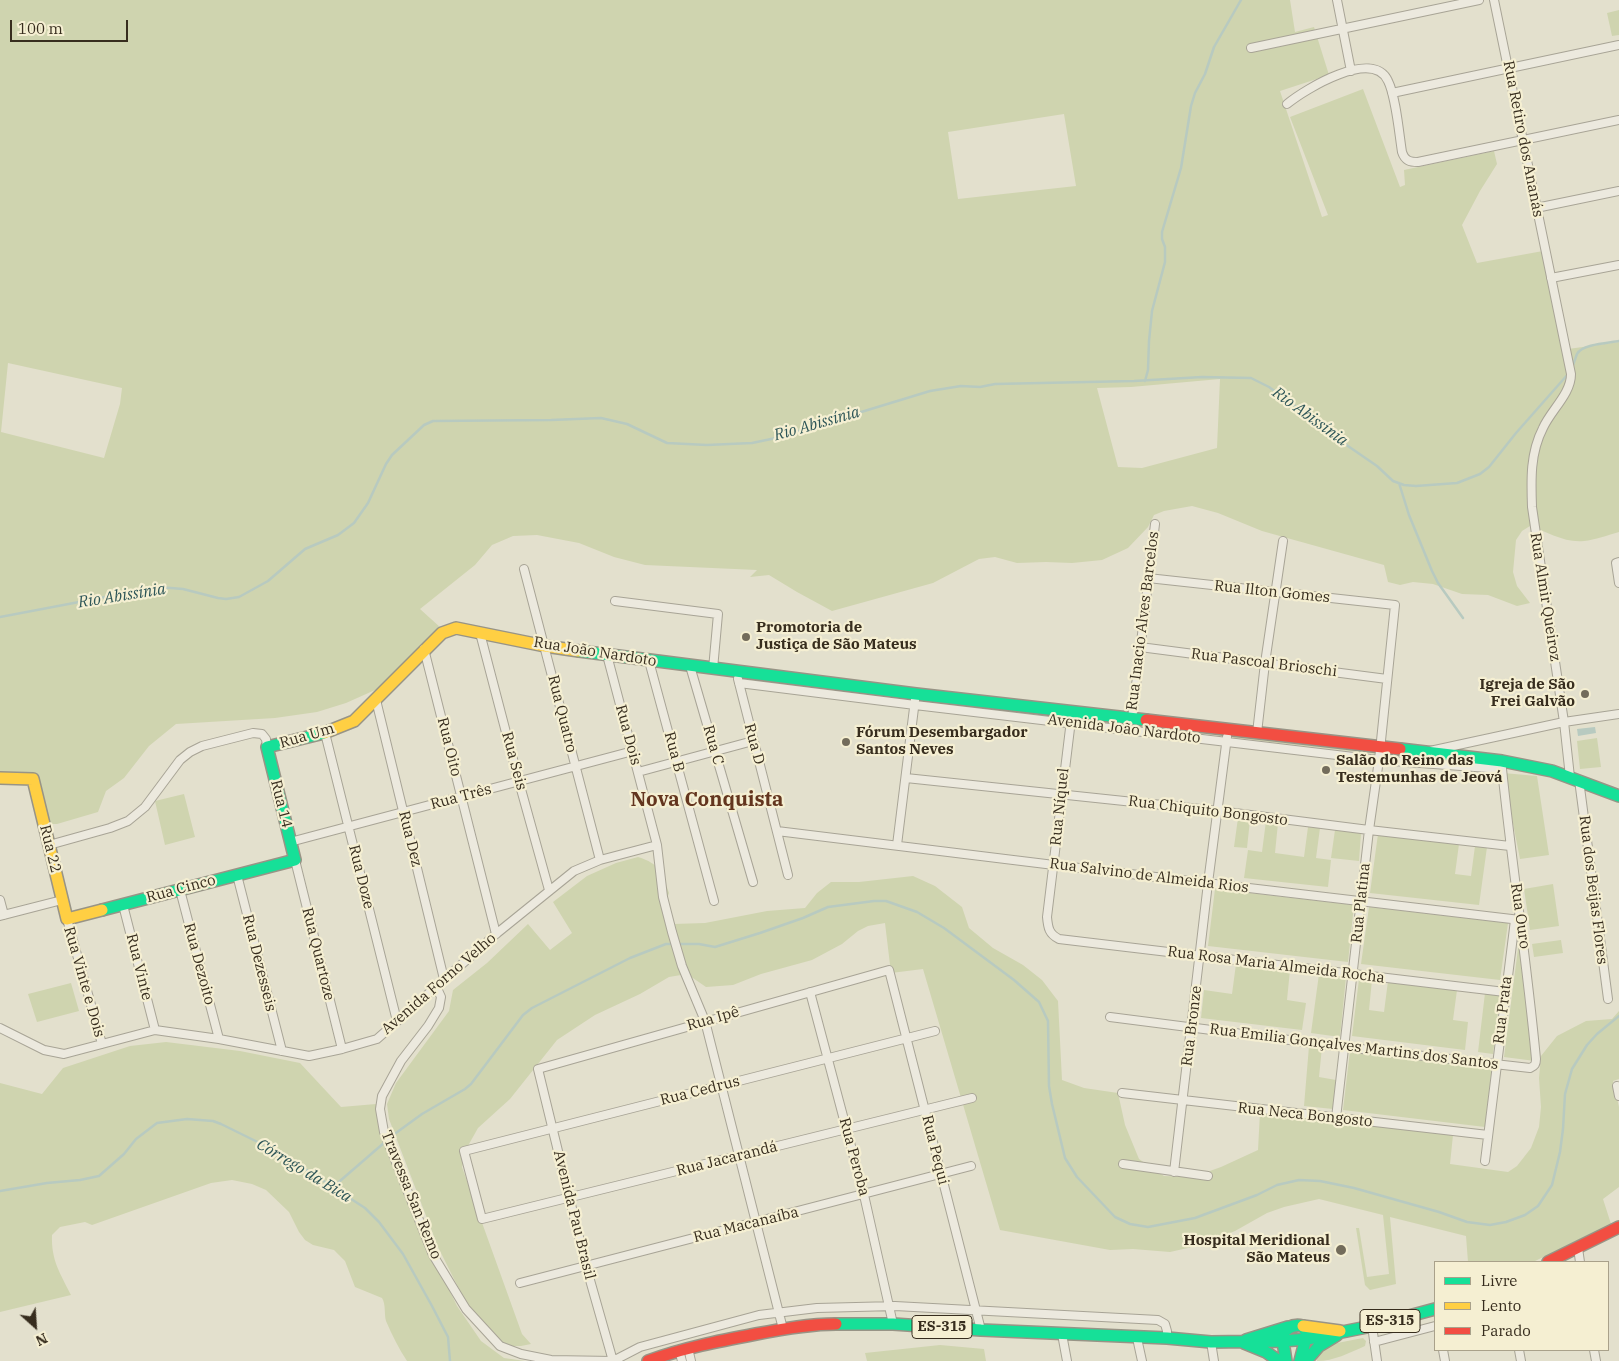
<!DOCTYPE html>
<meta charset="utf-8">
<style>
body{margin:0}
#map{position:relative;width:1619px;height:1361px;overflow:hidden;background:#e3e0cd;font-family:"IBM Plex Serif",serif}
canvas{display:block}
.legend{position:absolute;left:1434px;top:1261px;width:175px;height:90px;box-sizing:border-box;background:#f5efd2;border:1px solid #a9a18a;margin:0;padding:6px 9px;list-style:none;font-size:15px;color:#372d1e}
.legend li{display:flex;align-items:center;gap:10px;height:25px}
.legend b{width:25px;border:1px solid #a9a18a}
.north{position:absolute;left:10px;top:1301px;width:50px;height:50px;-webkit-text-stroke:4px #f5efd2;paint-order:stroke;rotate:154deg;font-size:14px;font-weight:700;line-height:20px;text-align:center;color:#372d1e}
.north::after{content:'';display:block;margin:auto;width:18px;height:22px;background:#372d1e;clip-path:polygon(50% 0,100% 100%,50% 72%,0 100%)}
.scale{position:absolute;left:10px;top:20px;width:118px;height:22px;box-sizing:border-box;border:2px solid #372d1e;border-top:0;padding-left:6px;font-size:15px;line-height:18px;white-space:nowrap;color:#372d1e;-webkit-text-stroke:4px #f5efd2;paint-order:stroke}
</style>
<div id="map">
<canvas width="1619" height="1361"></canvas>
<ul class="legend">
<li><b style="height:6px;background:#16e098"></b>Livre</li>
<li><b style="height:6px;background:#ffcf43"></b>Lento</li>
<li><b style="height:6px;background:#f24e42"></b>Parado</li>
</ul>
<div class="north">N</div>
<div class="scale">100 m</div>
</div>
<script>
const g = document.querySelector('canvas').getContext('2d');
g.lineJoin = 'round';
function fill(path, color) { g.fillStyle = color; g.fill(path, 'evenodd'); }
function strokePath(path, color, width, dash) { g.strokeStyle = color; g.lineWidth = width; g.lineCap = dash ? 'butt' : 'round'; g.setLineDash(dash || []); g.stroke(path); }
function drawText(font, color, halo, rows, align = 'center') {
  g.font = font + ' "IBM Plex Serif",serif'; g.lineWidth = 4.5; g.setLineDash([]); g.textBaseline = 'middle'; g.strokeStyle = halo; g.fillStyle = color; for (const [text, x, y, turn = 0] of rows) {
    g.save(); g.translate(x, y); g.rotate((+turn || 0) * Math.PI / 180); g.textAlign = isNaN(turn) ? turn : align; if (halo) g.strokeText(text, 0, 0); g.fillText(text, 0, 0); g.restore();
  }
}
const green = new Path2D(`
 M 0,0 L 1290,0 L 1295,32 L 1314,27 L 1329,75 L 1280,91 L 1322,217 L 1328,215 L 1290,117 L 1363,89 L 1400,187 L 1405,185 L 1404,170 L 1494,151 L 1497,164 L 1480,191 L 1462,225 L 1477,263 L 1543,251 L 1568,349 L 1619,342 L 1619,532 C 1608,535 1595,540 1584,541 C 1564,543 1548,532 1530,526 L 1522,531 L 1516,540 L 1513,572 L 1517,586 L 1530,603 L 1517,606 L 1488,595 L 1462,594 L 1433,584 L 1413,582 L 1400,585 L 1388,582 L 1384,565 L 1262,531 L 1218,513 L 1192,506 L 1164,511 L 1154,515 L 1148,527 L 1128,548 L 1102,560 L 1072,563 L 1046,562 L 1017,563 L 995,557 L 979,559 L 933,583 L 832,611 L 797,592 L 769,575 L 750,577 L 757,570 L 645,565 L 614,557 L 579,543 L 537,535 L 513,536 L 492,545 L 475,565 L 420,609 L 441,628 L 384,686 L 346,703 L 317,712 L 275,718 L 176,724 L 149,746 L 124,778 L 106,791 L 98,812 L 57,824 L 50,824 L 35,776 L 0,774 ZM 1064,114 L 1076,186 L 958,199 L 948,132 ZM 8,363 L 122,388 L 120,404 L 104,458 L 1,432 ZM 1220,379 L 1217,448 L 1142,468 L 1118,467 L 1097,388 L 1131,387 Z
 M 1619,10 L 1619,35 L 1612,36 L 1607,13 Z
 M 922,700 L 1067,717 L 923,702 Z
 M 1078,719 L 1222,735 L 1223,736 L 1079,721 L 1077,720 Z
 M 1232,736 L 1375,752 L 1376,754 L 1233,738 L 1231,737 Z
 M 1597,738 L 1601,767 L 1580,769 L 1577,741 Z
 M 1385,753 L 1496,765 L 1495,766 L 1386,755 L 1384,754 Z
 M 1503,773 L 1537,776 L 1549,855 L 1520,859 Z
 M 184,794 L 195,837 L 165,845 L 155,801 Z
 M 1238,818 L 1250,820 L 1247,848 L 1234,847 Z
 M 1266,821 L 1278,823 L 1275,853 L 1304,857 L 1308,827 L 1320,828 L 1316,858 L 1331,860 L 1328,887 L 1244,878 L 1248,850 L 1262,852 Z
 M 1335,830 L 1361,833 L 1359,861 L 1331,858 Z
 M 1378,834 L 1459,844 L 1455,874 L 1471,876 L 1475,846 L 1487,847 L 1479,905 L 1370,893 Z
 M 638,857 C 660,864 662,872 669,893 L 666,901 L 673,924 L 705,923 L 767,911 L 805,908 L 817,893 L 831,882 L 859,882 L 913,876 L 935,886 L 962,907 L 969,928 L 993,948 L 1023,965 L 1042,980 L 1058,1001 L 1062,1080 L 1084,1088 L 1118,1093 L 1125,1125 L 1139,1159 L 1164,1176 L 1193,1177 L 1221,1167 L 1258,1150 L 1260,1112 L 1453,1135 L 1450,1164 L 1508,1172 L 1517,1166 L 1531,1148 L 1539,1127 L 1541,1107 L 1539,1078 L 1541,1056 L 1557,1036 L 1586,1021 L 1612,1019 L 1619,1011 L 1619,1079 L 1613,1081 L 1619,1107 L 1619,1187 L 1603,1199 L 1611,1224 L 1533,1262 L 1468,1262 L 1466,1236 L 1390,1217 L 1396,1284 L 1370,1290 L 1365,1285 L 1356,1228 L 1359,1228 L 1367,1277 L 1389,1274 L 1383,1215 L 1319,1199 L 1284,1207 L 1267,1213 L 1235,1231 L 1201,1245 L 1170,1252 L 1133,1249 L 1110,1250 L 1000,1230 L 923,969 L 891,973 L 885,923 L 868,926 L 858,931 L 842,944 L 812,960 L 761,974 L 733,985 L 706,987 L 687,974 L 669,977 L 640,994 L 595,1015 L 557,1040 L 510,1099 L 478,1128 L 469,1144 L 462,1167 L 522,1334 L 531,1344 L 521,1346 L 507,1346 L 488,1332 L 467,1305 L 438,1247 L 389,1119 L 387,1104 L 396,1083 L 449,1011 L 453,990 L 487,963 L 528,924 L 550,950 L 572,933 L 553,902 L 587,876 L 616,863 Z
 M 1553,884 L 1559,926 L 1530,930 L 1524,889 Z
 M 1215,889 L 1354,905 L 1348,962 L 1208,946 Z
 M 1369,907 L 1508,923 L 1500,980 L 1361,964 Z
 M 1561,940 L 1563,953 L 1534,957 L 1532,944 Z
 M 1519,941 L 1535,1061 L 1504,1057 Z
 M 1236,964 L 1290,970 L 1287,1000 L 1306,1003 L 1302,1030 L 1201,1018 L 1204,990 L 1232,994 Z
 M 1319,974 L 1346,977 L 1340,1037 L 1311,1033 Z
 M 1359,979 L 1372,980 L 1369,1010 L 1384,1012 L 1388,981 L 1457,990 L 1453,1020 L 1468,1022 L 1465,1050 L 1352,1036 Z
 M 71,983 L 79,1011 L 37,1022 L 28,994 Z
 M 1485,993 L 1500,995 L 1493,1054 L 1478,1052 Z
 M 166,1042 L 240,1051 L 300,1063 L 341,1107 L 376,1104 L 378,1116 L 444,1279 L 457,1306 L 481,1341 L 504,1358 L 525,1361 L 407,1361 C 399,1349 392,1335 386,1321 C 384,1314 386,1304 382,1298 L 355,1287 L 345,1261 L 334,1250 L 313,1245 L 305,1240 L 299,1232 L 289,1212 L 266,1190 L 252,1184 L 232,1180 L 211,1183 L 92,1225 L 85,1222 L 60,1227 L 52,1235 C 51,1260 60,1273 71,1295 L 0,1312 L 0,1083 L 42,1094 L 63,1068 L 130,1046 Z
 M 1309,1046 L 1322,1047 L 1319,1077 L 1336,1080 L 1333,1109 L 1304,1106 Z
 M 1350,1051 L 1492,1067 L 1485,1127 L 1343,1110 Z
 M 1363,1338 L 1366,1341 L 1365,1346 C 1349,1353 1334,1361 1317,1361 L 1315,1355 L 1332,1344 Z
 M 940,1345 L 984,1349 L 986,1361 L 867,1361 L 865,1353 Z`);
const water = new Path2D(`
 M 1595,727 L 1596,733 L 1578,736 L 1577,729 Z`);
const stream = new Path2D(`
 M 1571,369 C 1574,364 1575,359 1577,354 C 1582,344 1609,343 1619,341
 M 1145,381 L 1148,370 L 1149,341 L 1152,311 L 1165,262 L 1165,247 L 1162,239 L 1162,232 L 1181,168 L 1191,106 L 1195,93 L 1205,74 L 1214,47 L 1241,0
 M 1399,483 L 1409,515 L 1432,571 L 1438,583 L 1463,618
 M 0,617 L 158,587 L 183,589 L 218,598 L 226,599 L 239,597 L 268,581 L 305,549 L 338,535 L 354,523 L 368,503 L 386,464 L 392,455 L 424,425 L 433,421 L 551,420 L 601,418 L 627,424 L 667,443 L 707,445 L 752,443 L 776,438 L 930,391 L 961,386 L 980,387 L 995,384 L 1134,381 L 1202,377 L 1251,378 L 1269,387 L 1327,429 L 1345,444 L 1377,466 L 1393,481 L 1404,485 L 1416,486 L 1457,483 L 1480,474 L 1489,467 L 1516,433 L 1569,373
 M 389,1138 L 422,1114 L 465,1089 L 471,1084 L 523,1015 L 532,1008 L 630,958 L 666,944 L 699,944 L 715,947 L 760,933 L 803,918 L 828,907 L 874,901 L 886,901 L 917,912 L 944,928 L 1014,980 L 1039,1002 L 1048,1021 L 1049,1086 L 1052,1104 L 1065,1158 L 1077,1177 L 1115,1217 L 1130,1224 L 1148,1227 L 1195,1218 L 1257,1195 L 1277,1185 L 1299,1180 L 1320,1181 L 1354,1188 L 1439,1212 L 1467,1222 L 1490,1225 L 1506,1222 L 1525,1215 L 1538,1206 L 1552,1185 L 1560,1152 L 1563,1129 L 1565,1094 L 1572,1069 L 1587,1045 L 1597,1034 L 1619,1016
 M 333,1187 L 385,1142
 M 0,1191 L 47,1183 L 80,1180 L 99,1176 L 124,1154 L 136,1139 L 157,1123 L 187,1119 L 213,1121 L 221,1124 L 282,1154 L 365,1208 L 379,1222 L 403,1254 L 432,1306 L 448,1337 L 450,1361`);
const street = new Path2D(`
 M 1337,0 L 1351,71
 M 1494,0 L 1571,374 C 1571,394 1551,410 1543,428 C 1530,453 1531,480 1532,507 L 1564,722 L 1570,777
 M 1251,48 L 1479,0
 M 1392,93 L 1619,45
 M 1287,104 C 1305,89 1373,48 1388,81 C 1396,97 1399,133 1402,152 C 1405,161 1410,162 1418,162 L 1619,120
 M 1536,208 L 1619,191
 M 1551,278 L 1619,265
 M 1619,562 L 1616,563 L 1619,583
 M 524,569 L 600,860
 M 1148,578 L 1395,605 L 1379,760 L 1369,830 L 1336,1118
 M 615,601 L 718,614 L 713,669
 M 480,633 L 519,782 L 549,890
 M 1140,647 L 1387,679
 M 424,649 L 496,934
 M 607,655 L 657,845 L 663,897 L 672,932 L 682,966 L 705,1021 L 783,1329
 M 649,661 L 714,901
 M 690,666 L 753,882
 M 738,679 L 788,875
 M 739,683 L 915,705 L 1379,760 L 1502,769 L 1502,761
 M 376,700 L 444,979
 M 1072,712 L 1047,917 C 1048,928 1049,934 1059,939 L 1505,992
 M 1132,719 L 1155,524
 M 325,733 L 397,1021
 M 1257,733 L 1265,663 L 1283,541
 M 1430,751 L 1564,722 L 1619,714
 M 638,772 L 753,741
 M 906,778 L 1219,811 L 1369,830 L 1510,846
 M 1579,780 L 1608,999
 M 777,831 L 1054,865 L 1520,920
 M 290,842 L 633,751
 M 49,845 L 110,828 L 128,821 L 145,807 L 180,760 L 190,752 L 202,746 L 253,733 L 262,734 L 266,739 L 267,747
 M 897,845 L 915,700
 M 295,860 L 342,1049
 M 237,875 L 282,1051
 M 180,890 L 219,1039
 M 0,900 L 4,915
 M 123,905 L 155,1030
 M 0,916 L 62,900
 M 67,919 L 102,1044
 M 436,986 L 441,997 L 439,1008 L 428,1026 L 401,1061 L 382,1096 L 380,1109 L 384,1132 L 433,1255 L 466,1309 L 500,1346 L 521,1354 L 551,1360 L 613,1361 L 640,1347 L 759,1315 L 817,1308 L 895,1306 L 1158,1320 L 1165,1324 L 1167,1331 L 1167,1338
 M 810,992 L 864,1195 L 893,1324
 M 1110,1017 L 1344,1047 L 1530,1068 C 1535,1066 1536,1064 1536,1059 C 1527,962 1512,866 1502,769
 M 0,1028 L 44,1050 L 64,1054 L 155,1030 L 219,1039 L 309,1056 L 342,1049 L 377,1039 L 496,934 L 574,871 L 600,860 L 657,845
 M 935,1031 L 464,1151 L 482,1219 L 972,1098
 M 1617,1086 L 1619,1096
 M 1122,1093 L 1488,1135
 M 1485,1161 L 1515,920
 M 1123,1164 L 1208,1176
 M 1174,1172 L 1208,883 L 1227,737
 M 1578,1248 L 1580,1262
 M 520,1283 L 971,1166
 M 1372,1326 L 1377,1361
 M 1062,1334 L 1067,1361
 M 1137,1338 L 1142,1361
 M 1211,1342 L 1214,1361
 M 1374,1342 L 1435,1326
 M 688,1348 L 691,1361
 M 679,1350 L 682,1361
 M 1443,1350 L 1445,1361
 M 1519,1350 L 1521,1361
 M 1594,1350 L 1596,1361
 M 613,1361 L 586,1266 L 538,1069 L 889,970 L 981,1330`);
const fast = new Path2D(`
 M 579,651 L 916,694 L 1146,720
 M 1400,749 L 1502,761 L 1552,771 L 1619,796
 M 102,910 L 295,860 L 267,747 L 324,733
 M 836,1324 L 893,1324 L 981,1330 L 1167,1338 L 1211,1342 L 1282,1341 L 1307,1339 L 1372,1326 L 1435,1309
 M 1246,1340 L 1288,1327
 M 1244,1343 L 1266,1352 L 1279,1361
 M 1286,1361 L 1282,1335 C 1287,1327 1294,1324 1303,1326 L 1307,1334 L 1300,1361
 M 1306,1361 L 1319,1346 L 1337,1335`);
const slow = new Path2D(`
 M 324,733 L 354,721 L 442,633 L 456,628 L 545,646 L 579,651
 M 0,778 L 33,779 L 67,919 L 102,910
 M 1303,1326 L 1340,1331`);
const jam = new Path2D(`
 M 1146,720 L 1400,749
 M 1548,1262 L 1619,1227
 M 648,1361 C 683,1348 719,1341 756,1334 C 782,1329 809,1324 836,1324`);
const markers = [
 [746,637,5,"#736c5b"],
 [1585,694,5,"#736c5b"],
 [846,742,5,"#736c5b"],
 [1326,770,5,"#736c5b"],
 [1341,1250,6,"#736c5b"]
];
const shields = [
 [1390,1321,60],
 [942,1327,60]
];
const shieldNames = [
 ["ES-315",1390,1321],
 ["ES-315",942,1327]
];
const streetNames = [
 ["Rua Retiro dos Ananás",1523,139,79],
 ["Rua Ilton Gomes",1272,592,6],
 ["Rua Almir Queiroz",1545,597,81],
 ["Rua Inacio Alves Barcelos",1143,621,-83],
 ["Rua João Nardoto",595,652,9],
 ["Rua Pascoal Brioschi",1264,663,7],
 ["Rua Quatro",562,714,76],
 ["Avenida João Nardoto",1124,729,7],
 ["Rua Dois",628,735,75],
 ["Rua Um",307,736,-16],
 ["Rua D",754,744,75],
 ["Rua C",713,745,74],
 ["Rua Oito",449,747,76],
 ["Rua B",674,752,75],
 ["Rua Seis",514,761,75],
 ["Rua Três",461,797,-15],
 ["Rua 14",281,804,76],
 ["Rua Níquel",1060,807,-84],
 ["Rua Chiquito Bongosto",1208,811,7],
 ["Rua Dez",410,839,76],
 ["Rua 22",50,849,76],
 ["Rua Salvino de Almeida Rios",1149,876,7],
 ["Rua Doze",361,877,76],
 ["Rua Cinco",181,889,-15],
 ["Rua dos Beijas Flores",1593,890,83],
 ["Rua Platina",1361,903,-84],
 ["Rua Ouro",1520,916,82],
 ["Rua Quartoze",318,954,76],
 ["Rua Dezesseis",259,963,76],
 ["Rua Dezoito",199,964,75],
 ["Rua Rosa Maria Almeida Rocha",1276,965,7],
 ["Rua Vinte",139,967,76],
 ["Rua Vinte e Dois",84,982,74],
 ["Avenida Forno Velho",439,984,-41],
 ["Rua Prata",1503,1010,-83],
 ["Rua Ipê",713,1019,-16],
 ["Rua Bronze",1192,1026,-83],
 ["Rua Emilia Gonçalves Martins dos Santos",1354,1047,7],
 ["Rua Cedrus",700,1091,-14],
 ["Rua Neca Bongosto",1305,1115,6],
 ["Rua Pequi",935,1150,76],
 ["Rua Peroba",854,1157,75],
 ["Rua Jacarandá",727,1159,-14],
 ["Travessa San Remo",411,1195,68],
 ["Avenida Pau Brasil",574,1215,76],
 ["Rua Macanaíba",746,1225,-14]
];
const poiNames = [
 ["Promotoria de",756,628],
 ["Justiça de São Mateus",756,645],
 ["Igreja de São",1575,685,"right"],
 ["Frei Galvão",1575,702,"right"],
 ["Fórum Desembargador",856,733],
 ["Santos Neves",856,750],
 ["Salão do Reino das",1336,761],
 ["Testemunhas de Jeová",1336,778],
 ["Hospital Meridional",1330,1241,"right"],
 ["São Mateus",1330,1258,"right"]
];
const waterNames = [
 ["Rio Abissínia",1310,417,36],
 ["Rio Abissínia",817,424,-16],
 ["Rio Abissínia",122,596,-9],
 ["Córrego da Bica",304,1171,31]
];
const districtNames = [
 ["Nova Conquista",707,800]
];
fill(green, '#cfd4af');
fill(water, '#b8cac0');
strokePath(stream, '#b8cac0', 2.5);
strokePath(street, '#a8a496', 10);
strokePath(fast, '#989486', 14);
strokePath(slow, '#989486', 14);
strokePath(jam, '#989486', 14);
strokePath(street, '#ece9de', 8);
strokePath(fast, '#16e098', 11);
strokePath(slow, '#ffcf43', 11);
strokePath(jam, '#f24e42', 11);
for (const [x, y, r, color] of markers) { const dot = new Path2D(); dot.arc(x, y, r, 0, 2 * Math.PI); g.fillStyle = color; g.fill(dot); strokePath(dot, '#f5efd2', 2); }
for (const [x, y, w] of shields) { const box = new Path2D(); box.roundRect(x - w / 2, y - 11.5, w, 23, 4); g.fillStyle = '#f5efd2'; g.fill(box); strokePath(box, '#372d1e', 1); }
drawText('bold 14px', '#372d1e', null, shieldNames);
drawText('15px', '#372d1e', '#f5efd2', streetNames);
drawText('bold 15px', '#372d1e', '#f5efd2', poiNames, 'left');
drawText('italic 16px', '#2d5557', '#f5efd2', waterNames);
drawText('bold 20px', '#63351e', '#f5efd2', districtNames);
</script>
